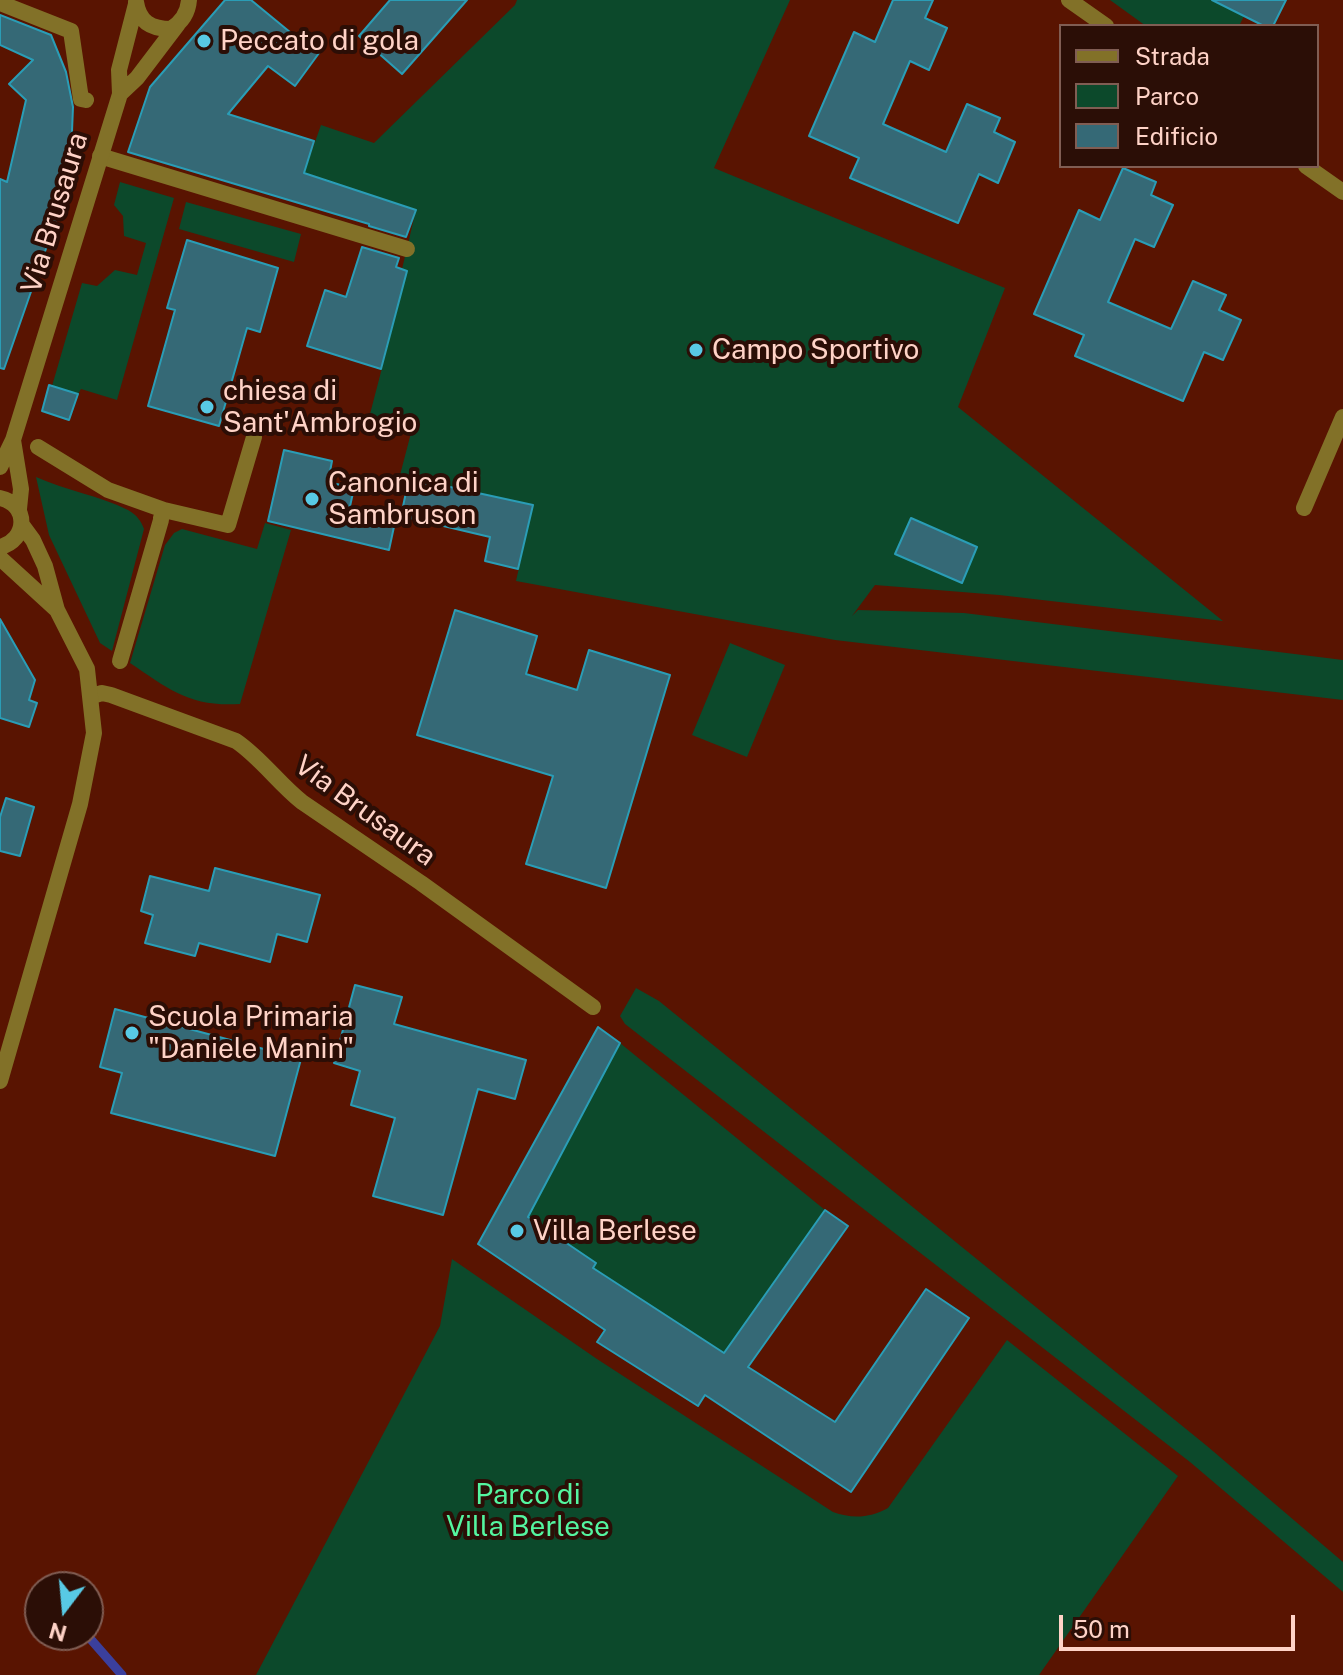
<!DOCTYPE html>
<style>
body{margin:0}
#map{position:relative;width:1343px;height:1675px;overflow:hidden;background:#591401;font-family:"Public Sans",sans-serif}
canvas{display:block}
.legend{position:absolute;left:1059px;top:24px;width:260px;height:144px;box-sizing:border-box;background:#2b0e06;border:2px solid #805d53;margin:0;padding:10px 14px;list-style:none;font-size:24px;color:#ffd3c7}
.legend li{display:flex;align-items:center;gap:16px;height:40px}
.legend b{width:40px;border:2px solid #805d53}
.north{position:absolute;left:24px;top:1571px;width:80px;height:80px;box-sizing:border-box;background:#2b0e06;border:2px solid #805d53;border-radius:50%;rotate:196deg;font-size:22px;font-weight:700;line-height:32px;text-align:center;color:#ffd3c7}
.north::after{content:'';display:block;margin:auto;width:28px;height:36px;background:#58c9e4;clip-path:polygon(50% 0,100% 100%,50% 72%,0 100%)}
.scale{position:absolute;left:1059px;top:1615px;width:236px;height:36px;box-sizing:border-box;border:4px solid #ffd3c7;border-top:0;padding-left:10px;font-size:24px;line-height:28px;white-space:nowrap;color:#ffd3c7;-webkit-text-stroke:6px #2b0e06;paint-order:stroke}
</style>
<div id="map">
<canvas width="1343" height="1675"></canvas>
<ul class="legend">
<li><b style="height:10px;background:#827128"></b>Strada</li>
<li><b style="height:22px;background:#0c492b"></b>Parco</li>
<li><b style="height:22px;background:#356976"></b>Edificio</li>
</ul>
<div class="north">N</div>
<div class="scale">50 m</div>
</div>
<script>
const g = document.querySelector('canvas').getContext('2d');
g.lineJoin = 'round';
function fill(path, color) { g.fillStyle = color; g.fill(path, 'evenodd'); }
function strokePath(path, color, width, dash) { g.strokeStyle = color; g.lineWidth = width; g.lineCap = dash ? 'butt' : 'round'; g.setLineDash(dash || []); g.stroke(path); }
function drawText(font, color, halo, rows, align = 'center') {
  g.font = font + ' "Public Sans",sans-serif'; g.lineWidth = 8; g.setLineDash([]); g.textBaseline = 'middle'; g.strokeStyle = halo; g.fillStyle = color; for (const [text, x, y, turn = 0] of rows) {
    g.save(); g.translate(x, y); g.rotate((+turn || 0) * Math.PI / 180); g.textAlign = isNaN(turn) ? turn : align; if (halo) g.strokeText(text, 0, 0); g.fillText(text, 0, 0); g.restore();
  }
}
const green = new Path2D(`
 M 517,0 L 790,0 L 714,168 L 1005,288 L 958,407 L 1223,621 L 999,595 L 875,585 L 852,616 L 858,610 L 964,613 L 1343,660 L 1343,700 L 835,640 L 516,581 L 533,505 L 400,475 L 411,433 L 370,414 L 407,272 L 402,269 L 416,210 L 304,173 L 321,125 L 374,143 L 515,5 Z
 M 1110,0 L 1252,0 L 1239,26 L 1146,26 Z
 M 120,182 L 174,198 L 117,400 L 81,389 L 78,394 L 52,386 L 82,283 L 97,286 L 115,270 L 137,275 L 146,243 L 124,236 L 123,216 L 114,205 Z
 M 186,202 L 301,234 L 294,262 L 179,229 Z
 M 36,477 C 65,490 100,496 128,510 C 137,515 141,521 144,529 L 112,651 L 100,643 L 49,535 Z
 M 265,523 L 291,530 L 240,704 C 190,707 170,690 130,663 L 165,545 L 174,533 L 182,529 L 257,549 Z
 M 730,643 L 785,665 L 747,757 L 692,735 Z
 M 636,988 L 659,1001 L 1207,1446 L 1343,1562 L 1343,1592 L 1190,1462 L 625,1024 L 620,1016 Z
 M 620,1043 L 825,1210 L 749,1318 L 753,1326 L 731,1357 L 607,1277 L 585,1280 L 596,1263 L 528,1217 Z
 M 452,1259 L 597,1359 L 833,1512 C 852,1519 870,1518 888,1508 L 1007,1340 L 1178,1476 L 1039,1675 L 256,1675 L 440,1326 Z`);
const stream = new Path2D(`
 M 87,1635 L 122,1675`);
const building = new Path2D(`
 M 225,0 L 251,0 L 296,37 L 299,33 L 322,49 L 295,86 L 268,66 L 228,114 L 314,141 L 304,173 L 416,210 L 406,237 L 369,226 L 369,224 L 128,152 L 150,87 Z
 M 390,0 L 467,0 L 402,74 L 359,36 Z
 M 893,0 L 933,0 L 925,18 L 947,28 L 929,70 L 910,61 L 883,124 L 946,152 L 967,104 L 1000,118 L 994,132 L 1015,142 L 998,183 L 979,174 L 958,223 L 850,178 L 859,158 L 809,136 L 854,32 L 875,42 Z
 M 1212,0 L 1286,0 L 1273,26 L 1264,26 Z
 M 0,15 L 51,35 L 66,72 L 73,107 L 70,180 L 4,369 L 0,368 L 0,179 L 7,182 L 26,100 L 9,84 L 33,60 L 0,45 Z
 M 1123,168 L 1156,182 L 1151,195 L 1173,205 L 1154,247 L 1135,239 L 1108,302 L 1171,329 L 1193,281 L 1226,295 L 1219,310 L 1241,320 L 1223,360 L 1204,352 L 1183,401 L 1075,356 L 1084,335 L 1034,314 L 1079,210 L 1100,220 Z
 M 187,240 L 278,268 L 260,332 L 247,328 L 219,426 L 148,406 L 175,310 L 167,308 Z
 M 362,247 L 399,258 L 396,267 L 407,271 L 381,369 L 307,346 L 325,290 L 346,297 Z
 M 49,385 L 78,394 L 69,420 L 42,411 Z
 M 284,450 L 332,461 L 328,482 L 354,488 L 349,511 L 395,522 L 389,550 L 268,521 Z
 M 409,478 L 533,505 L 518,569 L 485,561 L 490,537 L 401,516 Z
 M 911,518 L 977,547 L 962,583 L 895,554 Z
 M 455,610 L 537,636 L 526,674 L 577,690 L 589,650 L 670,675 L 606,888 L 526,864 L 553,776 L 417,735 Z
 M 0,619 L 35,680 L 29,700 L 37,703 L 29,727 L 0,718 Z
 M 6,798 L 34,807 L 20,856 L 0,851 L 0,817 Z
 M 215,868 L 320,895 L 307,942 L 277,934 L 270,962 L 199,943 L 195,956 L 145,943 L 153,915 L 141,911 L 150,876 L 209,891 Z
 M 355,985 L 402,997 L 394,1024 L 526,1060 L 515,1099 L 478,1089 L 443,1215 L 373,1196 L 395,1118 L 351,1105 L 360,1071 L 334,1063 Z
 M 115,1009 L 301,1059 L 275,1156 L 111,1113 L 122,1073 L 100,1067 Z
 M 598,1027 L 620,1043 L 528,1217 L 596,1263 L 593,1268 L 724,1353 L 825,1210 L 848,1226 L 748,1367 L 835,1422 L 926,1289 L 969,1318 L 851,1492 L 705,1395 L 698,1406 L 597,1342 L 605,1330 L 478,1244 Z`);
const service = new Path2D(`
 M 100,156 L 407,249
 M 120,661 L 161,520`);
const pedestrian = new Path2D(`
 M 0,3 L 71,31 L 81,99 L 86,100
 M 38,447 L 108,490 L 164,510 L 161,518
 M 164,510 L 228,525 L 254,437`);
const minor = new Path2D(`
 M 1069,0 L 1106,26
 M 1306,166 L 1343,192
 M 1304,508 L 1343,417
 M 92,696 L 102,693 L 111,695 L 236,741 C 261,758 279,784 302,802 L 421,883 L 593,1007`);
const tertiary = new Path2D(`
 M 136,2 C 139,22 151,29 171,29 C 182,22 188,13 189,0
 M 120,94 L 137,78 L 178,24
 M 13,440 L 21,489 L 19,509
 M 0,467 L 13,440 L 120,94 L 119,70 L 136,4
 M 0,498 C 29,504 28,540 0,547
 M 0,558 L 57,610
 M 0,1081 L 80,804 L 94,733 L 87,669 L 57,610 L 45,566 L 33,540 L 22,525`);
const markers = [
 [204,41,8,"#58c9e4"],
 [696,350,8,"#58c9e4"],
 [207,407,8,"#58c9e4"],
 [312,499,8,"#58c9e4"],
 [132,1033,8,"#58c9e4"],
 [517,1231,8,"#58c9e4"]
];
const poiNames = [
 ["Peccato di gola",220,41],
 ["Campo Sportivo",712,350],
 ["chiesa di",223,391],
 ["Sant'Ambrogio",223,423],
 ["Canonica di",328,483],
 ["Sambruson",328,515],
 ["Scuola Primaria",148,1017],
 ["\"Daniele Manin\"",148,1049],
 ["Villa Berlese",533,1231]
];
const streetNames = [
 ["Via Brusaura",55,213,-73],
 ["Via Brusaura",365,811,36]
];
const parkNames = [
 ["Parco di",528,1495],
 ["Villa Berlese",528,1527]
];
fill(green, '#0c492b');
strokePath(stream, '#3b3f9d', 9);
fill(building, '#356976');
strokePath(building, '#2a9db6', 2);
strokePath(service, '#827128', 16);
strokePath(pedestrian, '#827128', 16);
strokePath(minor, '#827128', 16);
strokePath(tertiary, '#827128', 16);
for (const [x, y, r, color] of markers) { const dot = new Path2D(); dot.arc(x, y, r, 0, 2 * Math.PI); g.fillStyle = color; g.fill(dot); strokePath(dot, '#2b0e06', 3); }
drawText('28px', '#ffd3c7', '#2b0e06', poiNames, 'left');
drawText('28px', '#ffd3c7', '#2b0e06', streetNames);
drawText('28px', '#54f5a0', '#2b0e06', parkNames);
</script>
